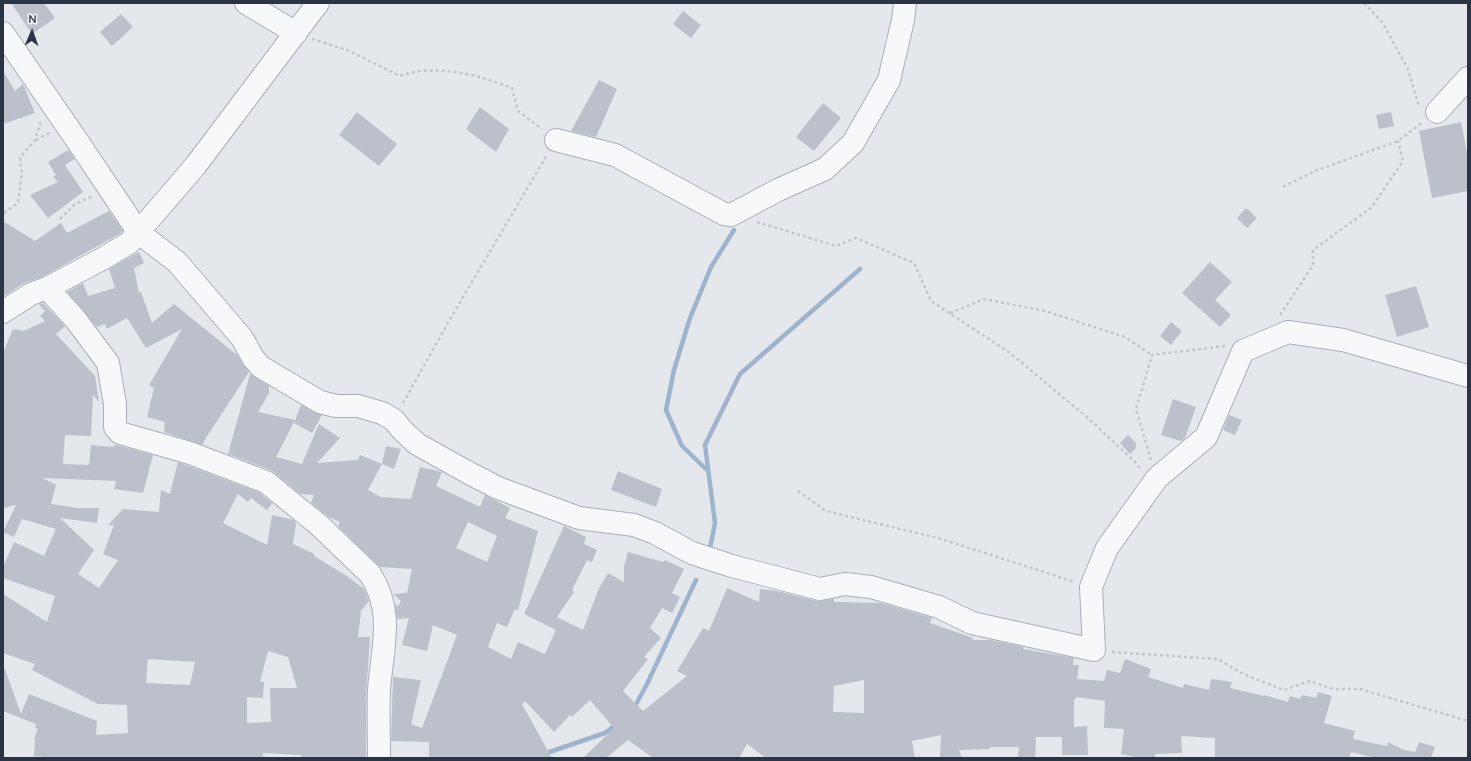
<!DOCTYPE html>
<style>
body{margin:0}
#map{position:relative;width:1471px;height:761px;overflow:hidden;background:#e4e7ec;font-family:"Nunito Sans",sans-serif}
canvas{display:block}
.frame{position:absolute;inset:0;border:4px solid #2b3445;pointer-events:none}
.north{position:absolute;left:12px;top:12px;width:40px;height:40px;-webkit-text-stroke:3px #f4f6f9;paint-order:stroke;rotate:2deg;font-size:11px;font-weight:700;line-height:16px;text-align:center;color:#2b3445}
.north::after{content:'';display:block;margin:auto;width:14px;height:18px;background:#2b3445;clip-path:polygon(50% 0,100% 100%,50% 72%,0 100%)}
</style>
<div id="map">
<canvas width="1471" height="761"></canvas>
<div class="frame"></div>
<div class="north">N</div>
</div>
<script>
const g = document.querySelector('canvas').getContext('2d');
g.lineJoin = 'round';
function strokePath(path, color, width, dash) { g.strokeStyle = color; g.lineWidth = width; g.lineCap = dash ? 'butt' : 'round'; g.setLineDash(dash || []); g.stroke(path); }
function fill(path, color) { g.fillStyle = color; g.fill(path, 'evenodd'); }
const stream = new Path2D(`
 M 708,471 L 682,446 L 666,410 L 674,370 L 690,318 L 711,267 L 734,230
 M 710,548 L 715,523 L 705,445 L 740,374 L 860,269
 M 634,708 L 647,684 L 696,580
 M 532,758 L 605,733 L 617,724`);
const building = new Path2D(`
 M 11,3 L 44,3 L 55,18 L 32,34 Z
 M 683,11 L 701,25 L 691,38 L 673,24 Z
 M 121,14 L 133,27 L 112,46 L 100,32 Z
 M 3,71 L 15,91 L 23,84 L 35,113 L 3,124 Z
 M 599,80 L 617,89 L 596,137 L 571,131 Z
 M 823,103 L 841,118 L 814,151 L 796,137 Z
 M 480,107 L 509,129 L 496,152 L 466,129 Z
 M 357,112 L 397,144 L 379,166 L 339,135 Z
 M 1391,112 L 1394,126 L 1379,129 L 1376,115 Z
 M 1461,122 L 1468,157 L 1468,191 L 1432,198 L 1419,131 Z
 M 68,150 L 75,159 L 65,165 L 83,192 L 48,218 L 30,195 L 58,182 L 53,177 L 56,175 L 48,162 Z
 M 1246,208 L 1257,218 L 1247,228 L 1237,218 Z
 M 109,211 L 123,231 L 121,233 L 42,277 L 24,283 L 3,297 L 3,221 L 35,241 L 61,223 L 67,233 Z
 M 139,252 L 144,263 L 134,268 L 139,293 L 141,292 L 152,323 L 174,304 L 237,355 L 249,372 L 204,441 L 203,445 L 164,432 L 165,422 L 147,417 L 154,388 L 149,385 L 182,329 L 146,348 L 127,318 L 107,329 L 105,324 L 97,327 L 67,292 L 83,283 L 88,296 L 115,288 L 109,269 Z
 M 1210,262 L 1232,282 L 1215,300 L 1231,315 L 1220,327 L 1182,293 Z
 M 1416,286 L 1429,327 L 1397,337 L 1385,295 Z
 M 43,303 L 65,326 L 56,334 L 95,376 L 99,402 L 93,395 L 91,436 L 65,435 L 63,464 L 89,465 L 91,445 L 112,447 L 116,445 L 153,455 L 143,493 L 114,489 L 116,481 L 43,478 L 56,485 L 51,504 L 78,508 L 99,508 L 97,523 L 60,518 L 94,550 L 78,574 L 99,588 L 118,560 L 103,554 L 114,525 L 108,525 L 123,509 L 159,512 L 161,490 L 170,494 L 178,462 L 260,493 L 272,503 L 267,510 L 251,498 L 248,502 L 238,494 L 223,523 L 267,545 L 272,515 L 294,520 L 296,523 L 293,544 L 314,554 L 314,556 L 347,576 L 364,589 L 366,593 L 369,601 L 361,611 L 358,637 L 370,637 L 366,698 L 366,758 L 301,758 L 301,755 L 263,753 L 263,758 L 53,758 L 34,756 L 35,740 L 34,739 L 38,729 L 35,728 L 36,724 L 3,711 L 3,669 L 5,669 L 21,714 L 29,694 L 97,721 L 96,735 L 128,733 L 127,705 L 98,704 L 32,670 L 35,664 L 3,653 L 3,594 L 47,622 L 55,596 L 3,578 L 3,567 L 14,542 L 44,556 L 56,529 L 22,519 L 14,537 L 3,532 L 16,505 L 3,508 L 3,353 L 13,329 L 24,331 L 45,321 L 40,316 L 45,311 L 39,305 ZM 268,651 L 288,657 L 297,688 L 270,688 L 271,722 L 247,723 L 247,697 L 263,698 L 264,682 L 260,682 ZM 148,659 L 195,662 L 190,685 L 146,683 Z
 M 1171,322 L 1182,331 L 1171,345 L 1160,336 Z
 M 250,374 L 269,386 L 269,393 L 258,412 L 295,420 L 276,457 L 302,464 L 319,424 L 340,438 L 317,463 L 358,460 L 360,455 L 382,464 L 368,490 L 381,497 L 411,499 L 420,467 L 442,472 L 436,486 L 480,507 L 485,495 L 510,508 L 505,518 L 538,531 L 518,610 L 515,609 L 507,627 L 497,623 L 488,647 L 511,659 L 518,642 L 545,654 L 556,630 L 524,614 L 564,526 L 586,537 L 584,544 L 597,550 L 592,562 L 587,560 L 572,590 L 574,592 L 557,617 L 583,630 L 599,588 L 608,573 L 624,582 L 624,567 L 628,552 L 663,562 L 665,560 L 684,569 L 672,593 L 680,597 L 672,613 L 662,608 L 650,628 L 661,638 L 644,657 L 648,659 L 623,691 L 643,711 L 687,676 L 677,671 L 703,628 L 709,631 L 727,588 L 759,602 L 760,589 L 777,591 L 817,601 L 834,599 L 834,602 L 881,603 L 932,618 L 930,623 L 973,638 L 972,640 L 991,640 L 1024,647 L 1023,649 L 1074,658 L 1073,665 L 1079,665 L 1077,679 L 1104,681 L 1107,670 L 1120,673 L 1125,659 L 1151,669 L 1148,677 L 1183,688 L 1184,684 L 1209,690 L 1211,679 L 1232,682 L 1230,688 L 1264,696 L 1264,695 L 1288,702 L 1290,696 L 1300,699 L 1302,695 L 1316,698 L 1318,692 L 1332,696 L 1324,723 L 1355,731 L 1353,739 L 1387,746 L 1388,742 L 1404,750 L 1415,752 L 1419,742 L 1435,747 L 1431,758 L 1376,758 L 1351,752 L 1350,758 L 1215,758 L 1215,738 L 1181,736 L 1182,753 L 1155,754 L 1155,758 L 1141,758 L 1121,754 L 1124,729 L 1104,728 L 1105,701 L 1076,697 L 1075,700 L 1074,699 L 1074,727 L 1087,726 L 1088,755 L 1062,755 L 1062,737 L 1036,737 L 1035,758 L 1018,758 L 1019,747 L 990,747 L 990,749 L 959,750 L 962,758 L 940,758 L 941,735 L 912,741 L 915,758 L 766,758 L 747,744 L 739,758 L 653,758 L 628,740 L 606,758 L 583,758 L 614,728 L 590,700 L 572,717 L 570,715 L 554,732 L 525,701 L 522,704 L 552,758 L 429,758 L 429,742 L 391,741 L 393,677 L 421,680 L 411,724 L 422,728 L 457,635 L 433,625 L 427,651 L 402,645 L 409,618 L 397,619 L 395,605 L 398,606 L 401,601 L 393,594 L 407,593 L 412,569 L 380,567 L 338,526 L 340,522 L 329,517 L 311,503 L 314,495 L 300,494 L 271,470 L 228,454 ZM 468,522 L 497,536 L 487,562 L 456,548 ZM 864,680 L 864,713 L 833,712 L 834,686 Z
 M 1173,399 L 1196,407 L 1185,438 L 1181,441 L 1161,435 Z
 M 301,405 L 322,415 L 312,433 L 294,423 Z
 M 1229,415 L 1242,420 L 1235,435 L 1223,430 Z
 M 1128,435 L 1136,443 L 1136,448 L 1130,454 L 1120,443 Z
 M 386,446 L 401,449 L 394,469 L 382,464 Z
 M 618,471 L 662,489 L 656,507 L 611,490 Z`);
const path = new Path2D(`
 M 1364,3 L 1382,22 L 1408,69 L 1419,107
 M 312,39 L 347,50 L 400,76 C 434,63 479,75 512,88 L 518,111 L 542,129
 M 36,140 L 51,132
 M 1283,187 L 1315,171 L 1398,141 L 1423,122
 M 4,213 L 18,203 L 22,174 L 20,158 L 35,140 L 41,120
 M 60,219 L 75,204 L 93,196
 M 757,222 L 836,246 L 856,238 L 914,263 L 931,301 L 1010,353 L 1088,418 L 1135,462 L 1141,470
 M 950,313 L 984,299 L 1045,311 L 1125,337 L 1152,355
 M 1280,315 L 1313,265 L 1313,250 L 1371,208 L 1403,161 L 1398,141
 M 403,403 L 449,321 L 547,155
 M 1151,460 L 1136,409 L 1152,355 L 1225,346
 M 798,491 L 826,511 L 938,538 L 1075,582
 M 1112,652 L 1218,659 L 1243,674 L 1284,690 L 1310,681 L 1333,689 L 1360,689 L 1468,721`);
const minor = new Path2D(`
 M 246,3 L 296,33
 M 3,33 L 76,139 L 139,233 L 177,262 L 242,338 L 253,358 L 261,367 L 320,402 L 336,406 L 358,406 L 382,413 L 394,420 L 402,430 L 417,444 L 469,473 L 498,488 L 579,518 L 634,525 L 655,533 L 692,553 L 732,566 L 820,589 L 845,584 L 871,587 L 939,607 L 972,623 L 1094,650 L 1091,587 L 1107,548 L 1157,478 L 1206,437 L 1243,351 L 1288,332 L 1343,340 L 1468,376
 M 1437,112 L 1468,78
 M 556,140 L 615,155 L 724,214 L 731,215 L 778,190 L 825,169 L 853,143 L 889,80 L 903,20 L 905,3
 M 47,288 L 76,320 L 108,363 L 115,404 L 115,427 L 120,433 L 190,453 L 266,482 L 319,525 L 370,574 C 395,612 382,649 379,690 C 378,713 379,736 379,758
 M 3,312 L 31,294 L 47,288 L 104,258 L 129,243 L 196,165 L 318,3`);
strokePath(stream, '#9fb4cc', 4.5);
fill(building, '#bbc0ca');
strokePath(minor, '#a9aeb7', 24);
strokePath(path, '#c2c5cb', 2.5, [3, 3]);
strokePath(minor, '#f7f8fa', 22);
</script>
